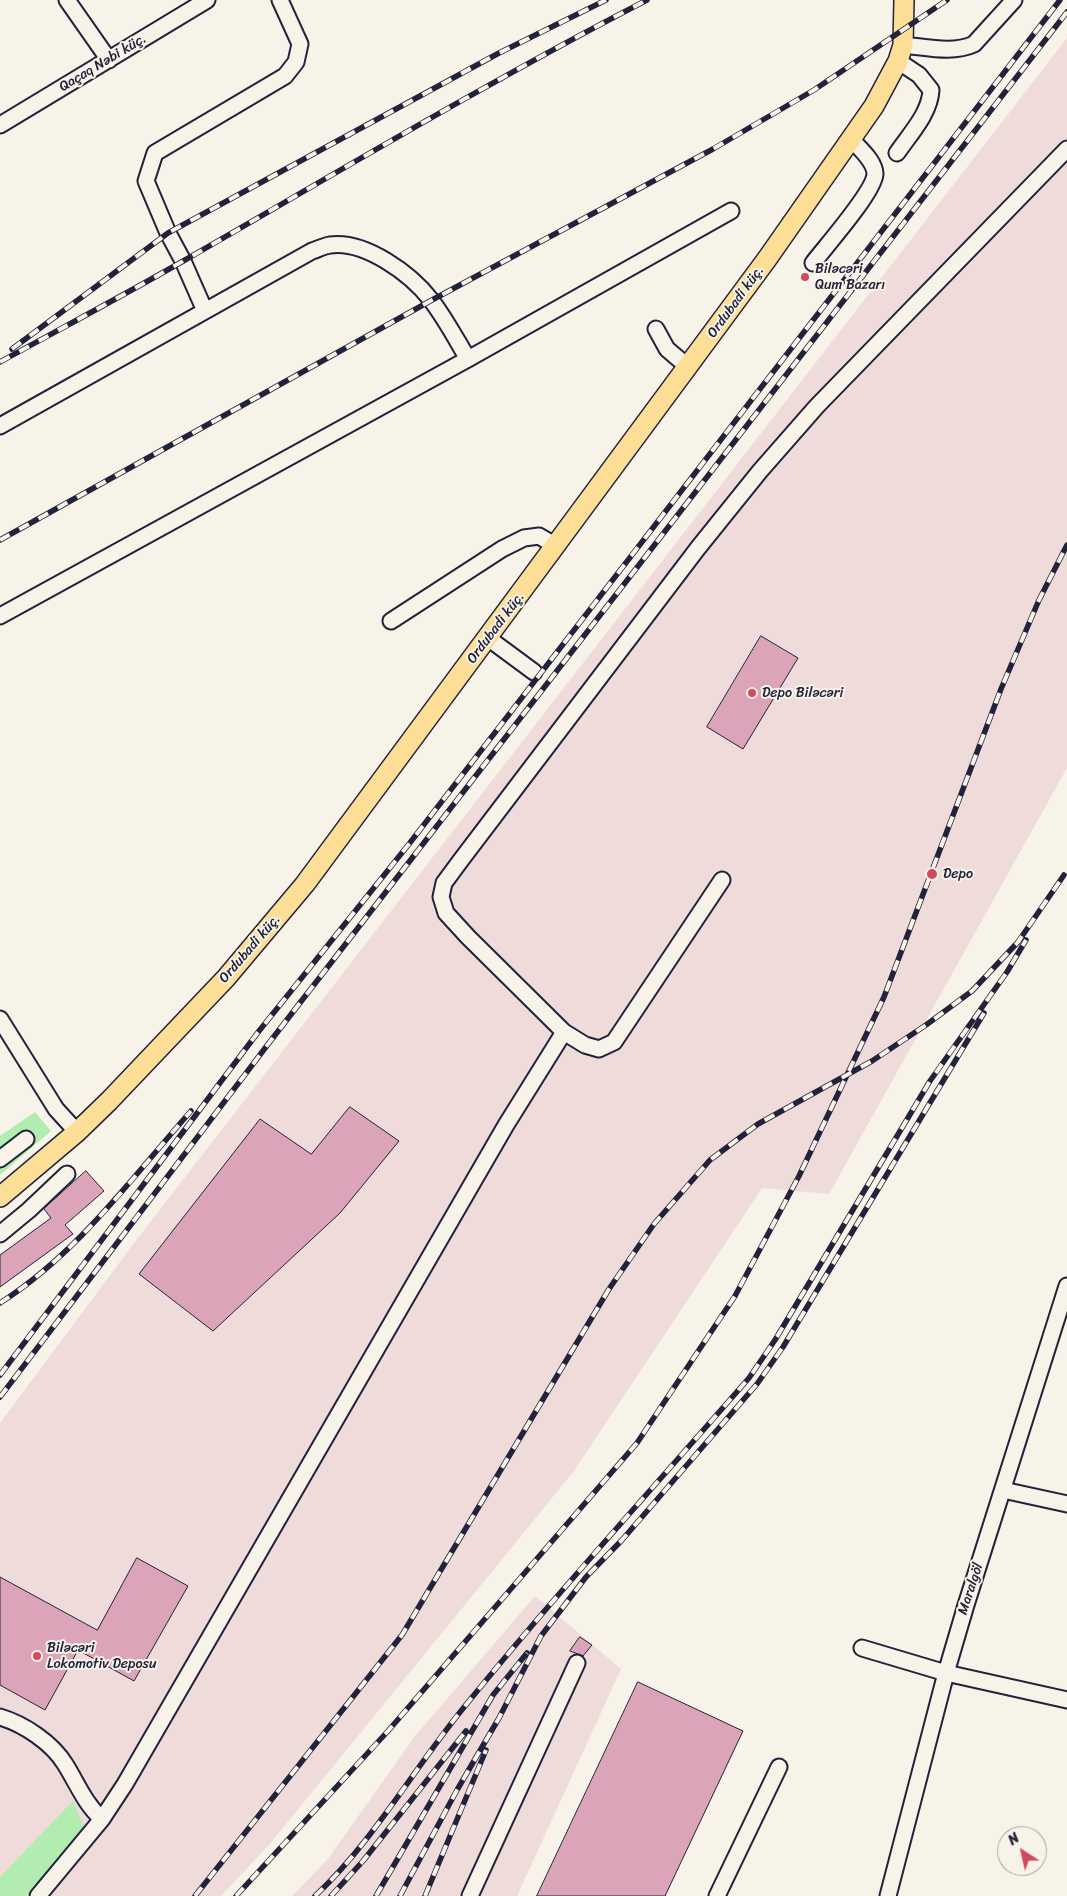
<!DOCTYPE html>
<meta charset="utf-8">
<style>
body{margin:0}
#map{position:relative;width:1067px;height:1896px;overflow:hidden;background:#f7f3e8;font-family:Sriracha,sans-serif}
canvas{display:block}
.north{position:absolute;left:997px;top:1826px;width:50px;height:50px;box-sizing:border-box;background:#f7f3e8;border:1px solid #a29fa3;border-radius:50%;rotate:325deg;font-size:14px;font-weight:700;line-height:20px;text-align:center;color:#22223b}
.north::after{content:'';display:block;margin:auto;width:18px;height:22px;background:#d1495b;clip-path:polygon(50% 0,100% 100%,50% 72%,0 100%)}
</style>
<div id="map">
<canvas width="1067" height="1896"></canvas>
<div class="north">N</div>
</div>
<script>
const g = document.querySelector('canvas').getContext('2d');
g.lineJoin = 'round';
function fill(path, color) { g.fillStyle = color; g.fill(path, 'evenodd'); }
function strokePath(path, color, width, dash) { g.strokeStyle = color; g.lineWidth = width; g.lineCap = dash ? 'butt' : 'round'; g.setLineDash(dash || []); g.stroke(path); }
function drawText(font, color, halo, rows, align = 'center') {
  g.font = font + ' Sriracha,sans-serif'; g.lineWidth = 4; g.setLineDash([]); g.textBaseline = 'middle'; g.strokeStyle = halo; g.fillStyle = color; for (const [text, x, y, turn = 0] of rows) {
    g.save(); g.translate(x, y); g.rotate((+turn || 0) * Math.PI / 180); g.textAlign = isNaN(turn) ? turn : align; if (halo) g.strokeText(text, 0, 0); g.fillText(text, 0, 0); g.restore();
  }
}
const built = new Path2D(`
 M 1067,38 L 1067,768 L 829,1194 L 762,1188 L 574,1471 L 269,1845 L 221,1896 L 0,1896 L 0,1423 L 134,1243 Z
 M 535,1596 L 621,1669 L 517,1896 L 292,1896 L 327,1860 L 416,1735 Z`);
const green = new Path2D(`
 M 35,1112 L 51,1131 L 0,1175 L 0,1136 Z
 M 73,1801 L 85,1831 L 26,1896 L 0,1896 L 0,1877 Z`);
const building = new Path2D(`
 M 761,636 L 798,658 L 743,749 L 707,727 Z
 M 350,1107 L 399,1141 L 340,1213 L 213,1331 L 139,1274 L 260,1119 L 311,1154 Z
 M 86,1171 L 104,1191 L 65,1225 L 73,1234 L 0,1287 L 0,1255 L 51,1218 L 44,1209 Z
 M 137,1558 L 188,1586 L 134,1681 L 78,1650 L 45,1710 L 0,1685 L 0,1577 L 97,1630 Z
 M 580,1637 L 592,1645 L 583,1656 L 570,1651 Z
 M 638,1682 L 743,1731 L 665,1896 L 537,1896 Z`);
const minor = new Path2D(`
 M 67,0 L 109,60
 M 903,45 C 926,47 953,54 974,44 L 1014,0
 M 0,125 L 207,0
 M 897,153 C 910,134 930,113 931,90 L 919,75 L 898,61
 M 813,263 C 826,246 874,192 875,174 C 875,161 859,148 851,139
 M 205,311 L 183,261 L 168,233 L 146,181 L 155,153 L 285,76 L 296,62 L 300,44 L 280,0
 M 656,329 L 667,349 L 688,367
 M 0,426 L 312,251 C 318,249 324,246 330,245 C 365,240 411,274 431,300 C 445,318 456,339 468,359
 M 0,616 L 468,359 L 731,211
 M 391,621 L 502,549 L 524,538 L 539,536 L 556,546
 M 488,638 L 534,672
 M 722,880 L 614,1042 L 599,1049 L 585,1045 L 564,1032 L 468,937 L 446,913 L 441,897 L 444,883 L 461,860 L 698,548 L 760,471 L 817,406 L 1067,149
 M 0,1019 L 56,1109 L 77,1132
 M 0,1159 L 26,1139
 M 0,1234 L 29,1210 L 67,1174
 M 1003,1490 L 1067,1504
 M 862,1648 L 946,1673 L 1067,1700
 M 0,1717 C 24,1724 52,1743 65,1764 C 77,1783 85,1804 102,1819
 M 38,1896 L 102,1819 L 125,1784 L 506,1125 L 564,1032
 M 470,1896 L 577,1663
 M 717,1896 L 779,1767
 M 888,1896 L 946,1673 L 966,1605 L 1067,1286`);
const major = new Path2D(`
 M 0,1197 L 77,1132 L 109,1101 L 226,978 L 305,884 L 767,259 L 874,106 L 898,61 L 903,45 L 904,0`);
const rail = new Path2D(`
 M 12,349 L 168,233 L 499,53 L 606,0
 M 0,362 C 62,328 124,295 185,260 C 338,172 490,81 647,0
 M 0,540 L 432,300 L 713,149 L 814,90 L 947,0
 M 0,1303 C 77,1254 131,1179 191,1111
 M 0,1375 L 259,1031 L 409,844 L 1060,0
 M 0,1397 L 272,1039 L 1067,12
 M 195,1896 L 402,1635 L 609,1289 L 654,1224 L 710,1160 L 758,1124 L 872,1061 L 926,1025 L 972,991 L 1018,942 L 1064,875
 M 236,1896 L 388,1731 L 637,1443 L 735,1296 L 799,1176 L 884,997 L 1001,689 L 1039,600 L 1067,545
 M 315,1896 C 373,1842 414,1768 465,1706 C 556,1594 654,1487 749,1378 L 775,1340 L 930,1081 L 1007,972 L 1026,940
 M 331,1896 L 363,1861 L 466,1731
 M 376,1896 L 493,1695 L 527,1653
 M 400,1896 L 457,1790 L 499,1718 L 541,1636 L 586,1577 L 622,1540 L 757,1384 L 783,1347 L 984,1013
 M 425,1896 L 486,1750`);
const markers = [
 [805,277,5,"#d1495b"],
 [752,693,5,"#d1495b"],
 [932,874,6,"#d1495b"],
 [37,1656,5,"#d1495b"]
];
const streetNames = [
 ["Qaçaq Nəbi küç.",103,63,-31],
 ["Ordubadi küç.",736,302,-54],
 ["Ordubadi küç.",496,628,-53],
 ["Ordubadi küç.",250,949,-49],
 ["Maralgöl",971,1589,-72]
];
const poiNames = [
 ["Biləcəri",815,269],
 ["Qum Bazarı",815,285],
 ["Depo Biləcəri",762,693],
 ["Depo",943,874],
 ["Biləcəri",47,1648],
 ["Lokomotiv Deposu",47,1664]
];
fill(built, '#efdbda');
fill(green, '#b2ecb0');
fill(building, '#dba4b8');
strokePath(building, '#22223b', 1);
strokePath(minor, '#22223b', 19);
strokePath(major, '#22223b', 22);
strokePath(minor, '#f7f3e8', 15);
strokePath(major, '#fcde96', 19);
strokePath(rail, '#22223b', 5.5);
strokePath(rail, '#f7f3e8', 4, [11]);
for (const [x, y, r, color] of markers) { const dot = new Path2D(); dot.arc(x, y, r, 0, 2 * Math.PI); g.fillStyle = color; g.fill(dot); strokePath(dot, '#f7f3e8', 2); }
drawText('14px', '#22223b', '#f7f3e8', streetNames);
drawText('14px', '#22223b', '#f7f3e8', poiNames, 'left');
</script>
